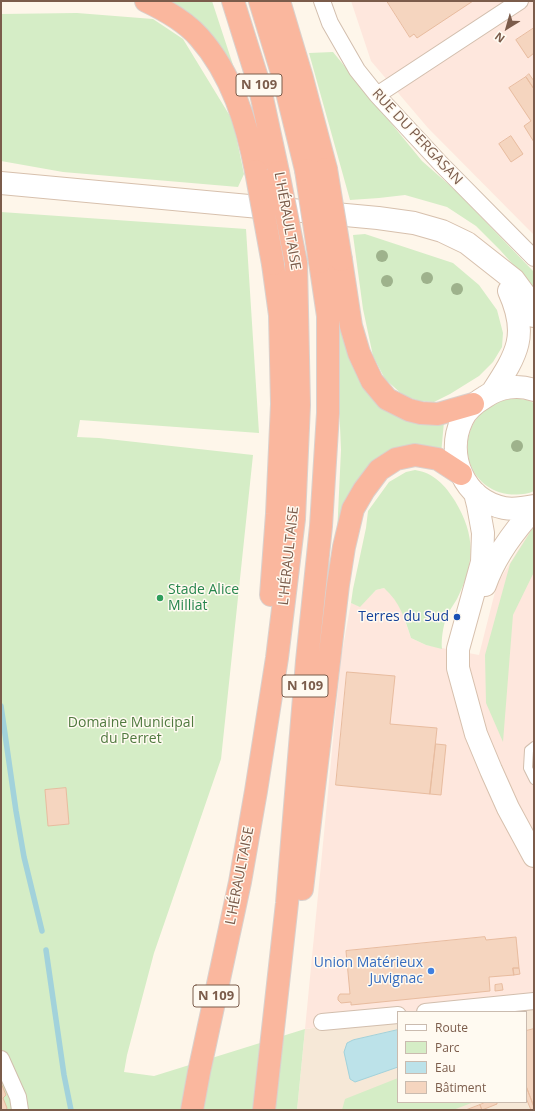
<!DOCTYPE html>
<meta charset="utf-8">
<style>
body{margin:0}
#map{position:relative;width:535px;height:1111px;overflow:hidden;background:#fef6ea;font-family:"Open Sans",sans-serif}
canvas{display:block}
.frame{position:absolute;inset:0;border:2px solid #7b5c4b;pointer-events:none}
.legend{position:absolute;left:397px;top:1011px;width:130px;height:92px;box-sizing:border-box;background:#fffaf1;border:1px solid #cabbaf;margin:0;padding:5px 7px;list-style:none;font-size:12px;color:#7b5c4b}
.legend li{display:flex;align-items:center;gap:8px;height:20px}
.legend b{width:20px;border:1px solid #cabbaf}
.north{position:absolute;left:487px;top:8px;width:40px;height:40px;-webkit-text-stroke:3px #fffaf1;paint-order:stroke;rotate:217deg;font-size:11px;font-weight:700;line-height:16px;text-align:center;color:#7b5c4b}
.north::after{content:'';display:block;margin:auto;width:14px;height:18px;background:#7b5c4b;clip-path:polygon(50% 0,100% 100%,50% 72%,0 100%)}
</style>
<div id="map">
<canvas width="535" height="1111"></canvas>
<div class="frame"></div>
<ul class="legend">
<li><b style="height:5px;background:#fff"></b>Route</li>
<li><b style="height:11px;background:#d5edc6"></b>Parc</li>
<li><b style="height:11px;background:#bce2e9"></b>Eau</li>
<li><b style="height:11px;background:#f5d5bf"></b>Bâtiment</li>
</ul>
<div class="north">N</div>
</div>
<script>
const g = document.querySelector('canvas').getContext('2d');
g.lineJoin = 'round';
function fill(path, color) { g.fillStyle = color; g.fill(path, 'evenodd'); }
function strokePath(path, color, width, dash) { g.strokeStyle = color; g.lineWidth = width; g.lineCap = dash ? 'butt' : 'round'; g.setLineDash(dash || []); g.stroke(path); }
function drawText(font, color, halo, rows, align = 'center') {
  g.font = font + ' "Open Sans",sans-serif'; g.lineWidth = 3; g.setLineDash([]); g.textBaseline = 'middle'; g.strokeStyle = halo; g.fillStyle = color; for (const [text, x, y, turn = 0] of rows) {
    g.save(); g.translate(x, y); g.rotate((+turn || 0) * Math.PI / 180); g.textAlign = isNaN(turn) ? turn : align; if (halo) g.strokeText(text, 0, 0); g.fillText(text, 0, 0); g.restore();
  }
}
const residential = new Path2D(`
 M 534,1001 L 534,1110 L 297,1110 L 305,1029 L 398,1017 L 398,1102 L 526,1102 L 526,1012 L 442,1012 Z`);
const commercial = new Path2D(`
 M 351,1 L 534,1 L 534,235 L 428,128 L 371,61 Z
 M 534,524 L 534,1001 L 442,1012 L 398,1012 L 398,1017 L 305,1029 L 341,658 L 351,603 L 360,606 L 376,590 L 384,588 L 393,595 L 401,609 L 411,638 L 426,645 L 479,655 L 497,584 Z`);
const green = new Path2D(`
 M 167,1 L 212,1 L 234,68 Z
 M 77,13 L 153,19 L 183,39 L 233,121 L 244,174 L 238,187 L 63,172 L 1,161 L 1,14 Z
 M 333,52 L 422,161 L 455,190 L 534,272 L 534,288 L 500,250 L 476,226 L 447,207 L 405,195 L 379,198 L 350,200 L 309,53 Z
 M 1,212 L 246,229 L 259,433 L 80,420 L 77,437 L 99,438 L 253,455 L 221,759 L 154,953 L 127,1055 L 124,1072 L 154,1076 L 305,1029 L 297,1110 L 1,1110 Z
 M 365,234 L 453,263 L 479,285 L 497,310 L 503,333 L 502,347 L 493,362 L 479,376 L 450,394 L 434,402 L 420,401 L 404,396 L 385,379 L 373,356 L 363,309 L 353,235 Z
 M 344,329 L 361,374 L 444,422 L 441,454 L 387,457 L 336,556 L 341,450 L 336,330 Z
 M 513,398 L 527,400 L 534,403 L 534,491 C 526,495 516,495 507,494 C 466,487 454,437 485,409 C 493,402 503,401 513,398 Z
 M 415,470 C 434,473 445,485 455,501 C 476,536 475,563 457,599 C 453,606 448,612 446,618 C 443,627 441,640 442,649 L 426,645 L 411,638 C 405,619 400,602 384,588 L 376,590 L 360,607 L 351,603 L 353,589 L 366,528 L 368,511 L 389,482 L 406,472 Z
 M 534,526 L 534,572 L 513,615 L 503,742 L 486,703 L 485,655 L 510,564 Z
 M 398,1078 L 398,1102 L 474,1102 L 453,1110 L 342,1110 L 345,1099 Z`);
const water = new Path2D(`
 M 398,1030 L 398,1067 L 355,1082 L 350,1079 L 344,1052 L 347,1043 L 353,1040 Z`);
const stream = new Path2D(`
 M 1,706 L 16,811 L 24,857 L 42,931
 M 46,950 L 64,1075 L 71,1110`);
const building = new Path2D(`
 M 387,1 L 473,1 L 417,38 L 414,34 L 410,37 Z
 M 534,28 L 534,53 L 528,58 L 516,40 Z
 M 529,74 L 534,81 L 534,89 L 526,77 Z
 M 526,77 L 534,89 L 534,142 L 524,126 L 531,121 L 509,88 Z
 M 511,136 L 523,154 L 511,162 L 499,144 Z
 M 347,672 L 395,676 L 390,724 L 437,728 L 430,794 L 336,785 Z
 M 436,744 L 446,745 L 441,795 L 430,794 Z
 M 66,788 L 69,824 L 48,826 L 45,790 Z
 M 485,937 L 486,940 L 516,937 L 519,968 L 513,968 L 514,975 L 489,977 L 490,991 L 351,1005 L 351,1002 L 341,1003 L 338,1000 L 338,997 L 340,994 L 350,994 L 346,951 Z
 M 513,968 L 519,968 L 520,974 L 514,975 Z
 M 502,984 L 503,990 L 495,991 L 495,985 Z
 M 534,1029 L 534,1107 L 526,1086 L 526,1031 Z
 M 1,1083 L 6,1095 L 3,1098 L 7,1108 L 6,1110 L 1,1110 Z
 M 526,1086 L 534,1107 L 534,1110 L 531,1110 L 526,1098 Z
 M 486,1102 L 497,1102 L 497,1104 L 482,1110 L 480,1105 Z
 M 480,1105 L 482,1110 L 466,1110 Z`);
const lane = new Path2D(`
 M 534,746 L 529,750 L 528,768 L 534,780`);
const street = new Path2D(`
 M 322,1 L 330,23 L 357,70 L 377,95 L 441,164 L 534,258
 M 377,95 L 520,1
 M 425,1012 L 534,1001
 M 322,1022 L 398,1015
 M 1,1059 L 18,1097 L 20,1110`);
const secondary = new Path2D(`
 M 1,183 L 378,218 L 414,223 L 442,231 L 467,243 L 514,280 L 525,295 L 534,316
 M 534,390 C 518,384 499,387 485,397 C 475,403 466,410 462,420 C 445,455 464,500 504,508 C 514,510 524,508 534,506
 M 493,391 C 517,354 529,335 509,291
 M 475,493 L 478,505 L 483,533 L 482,562 L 458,649 L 458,668 L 476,734 L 491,770 L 508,808 L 534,856
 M 485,585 C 495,556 514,531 534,509`);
const highway = new Path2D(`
 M 146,1 C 165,10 185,21 199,37 C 232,74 247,124 256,171
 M 233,1 L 259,84 L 278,172
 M 260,1 L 283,76 L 306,170
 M 279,1 L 302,78 L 326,169
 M 341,260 L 351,326 L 359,353 L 372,381 L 387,399 L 409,410 L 421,413 L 438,414 L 473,404
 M 271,595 L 277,514 L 282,404 L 280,315 L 273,264
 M 302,889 L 338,585 L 344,547 L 353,509 L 364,490 L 379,470 L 396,459 L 415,455 L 438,459 L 461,474
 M 192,1110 L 199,1072 L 240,882 L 256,791 L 277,658 L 294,519 L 299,405 L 296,263
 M 264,1110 L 287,903 L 307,661 L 321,526 L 328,413 L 328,316 L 320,262`);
const highwayBridge = new Path2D(`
 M 326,169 L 341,260
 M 306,170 L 320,262
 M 256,171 L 273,264
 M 278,172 L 296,263`);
const trees = [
 [382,256],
 [427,278],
 [387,281],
 [457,289],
 [517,446]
];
const markers = [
 [160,598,4,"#2e9e5b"],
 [457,617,4,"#1a4fb4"],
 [431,971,4,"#3f7fe0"]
];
const shields = [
 [259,85,46],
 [305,686,46],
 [216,996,46]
];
const shieldNames = [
 ["N 109",259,85],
 ["N 109",305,686],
 ["N 109",216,996]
];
const streetNames = [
 ["RUE DU PERGASAN",417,137,47],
 ["L'HÉRAULTAISE",287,221,80],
 ["L'HÉRAULTAISE",289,556,-84],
 ["L'HÉRAULTAISE",240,876,-79]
];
const leisureNames = [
 ["Stade Alice",168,590],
 ["Milliat",168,606]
];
const transitNames = [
 ["Terres du Sud",449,617]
];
const parkNames = [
 ["Domaine Municipal",131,723],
 ["du Perret",131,739]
];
const shopNames = [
 ["Union Matérieux",423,963],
 ["Juvignac",423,979]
];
fill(residential, '#f6e8d7');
fill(commercial, '#fee7dd');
fill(green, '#d5edc6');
fill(water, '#bce2e9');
strokePath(water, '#a2d2db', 1);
strokePath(stream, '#a2d2db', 5.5);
fill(building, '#f5d5bf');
strokePath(building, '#e8bc9f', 1);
strokePath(lane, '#d2bead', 10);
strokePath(street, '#d2bead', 18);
strokePath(secondary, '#d7c0ad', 24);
strokePath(highway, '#dad1cd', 24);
strokePath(lane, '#fff', 8);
strokePath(street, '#fff', 16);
strokePath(secondary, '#fff', 22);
strokePath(highway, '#fab79e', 22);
strokePath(highwayBridge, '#dad1cd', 24, []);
strokePath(highwayBridge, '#fab79e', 22);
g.fillStyle = '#9eb28c';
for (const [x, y] of trees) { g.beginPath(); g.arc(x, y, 6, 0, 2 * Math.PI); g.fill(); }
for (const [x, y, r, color] of markers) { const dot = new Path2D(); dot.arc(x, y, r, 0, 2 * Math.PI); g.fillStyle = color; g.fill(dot); strokePath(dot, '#fffaf1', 1.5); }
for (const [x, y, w] of shields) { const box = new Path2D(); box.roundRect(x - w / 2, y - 11, w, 22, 3); g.fillStyle = '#fffaf1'; g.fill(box); strokePath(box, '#7b5c4b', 1); }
drawText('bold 13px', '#7b5c4b', null, shieldNames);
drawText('14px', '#7b5c4b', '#fffaf1', streetNames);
drawText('14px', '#27864d', '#fffaf1', leisureNames, 'left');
drawText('14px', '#164399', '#fffaf1', transitNames, 'right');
drawText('14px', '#507a3f', '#fffaf1', parkNames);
drawText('14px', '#366cbe', '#fffaf1', shopNames, 'right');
</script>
